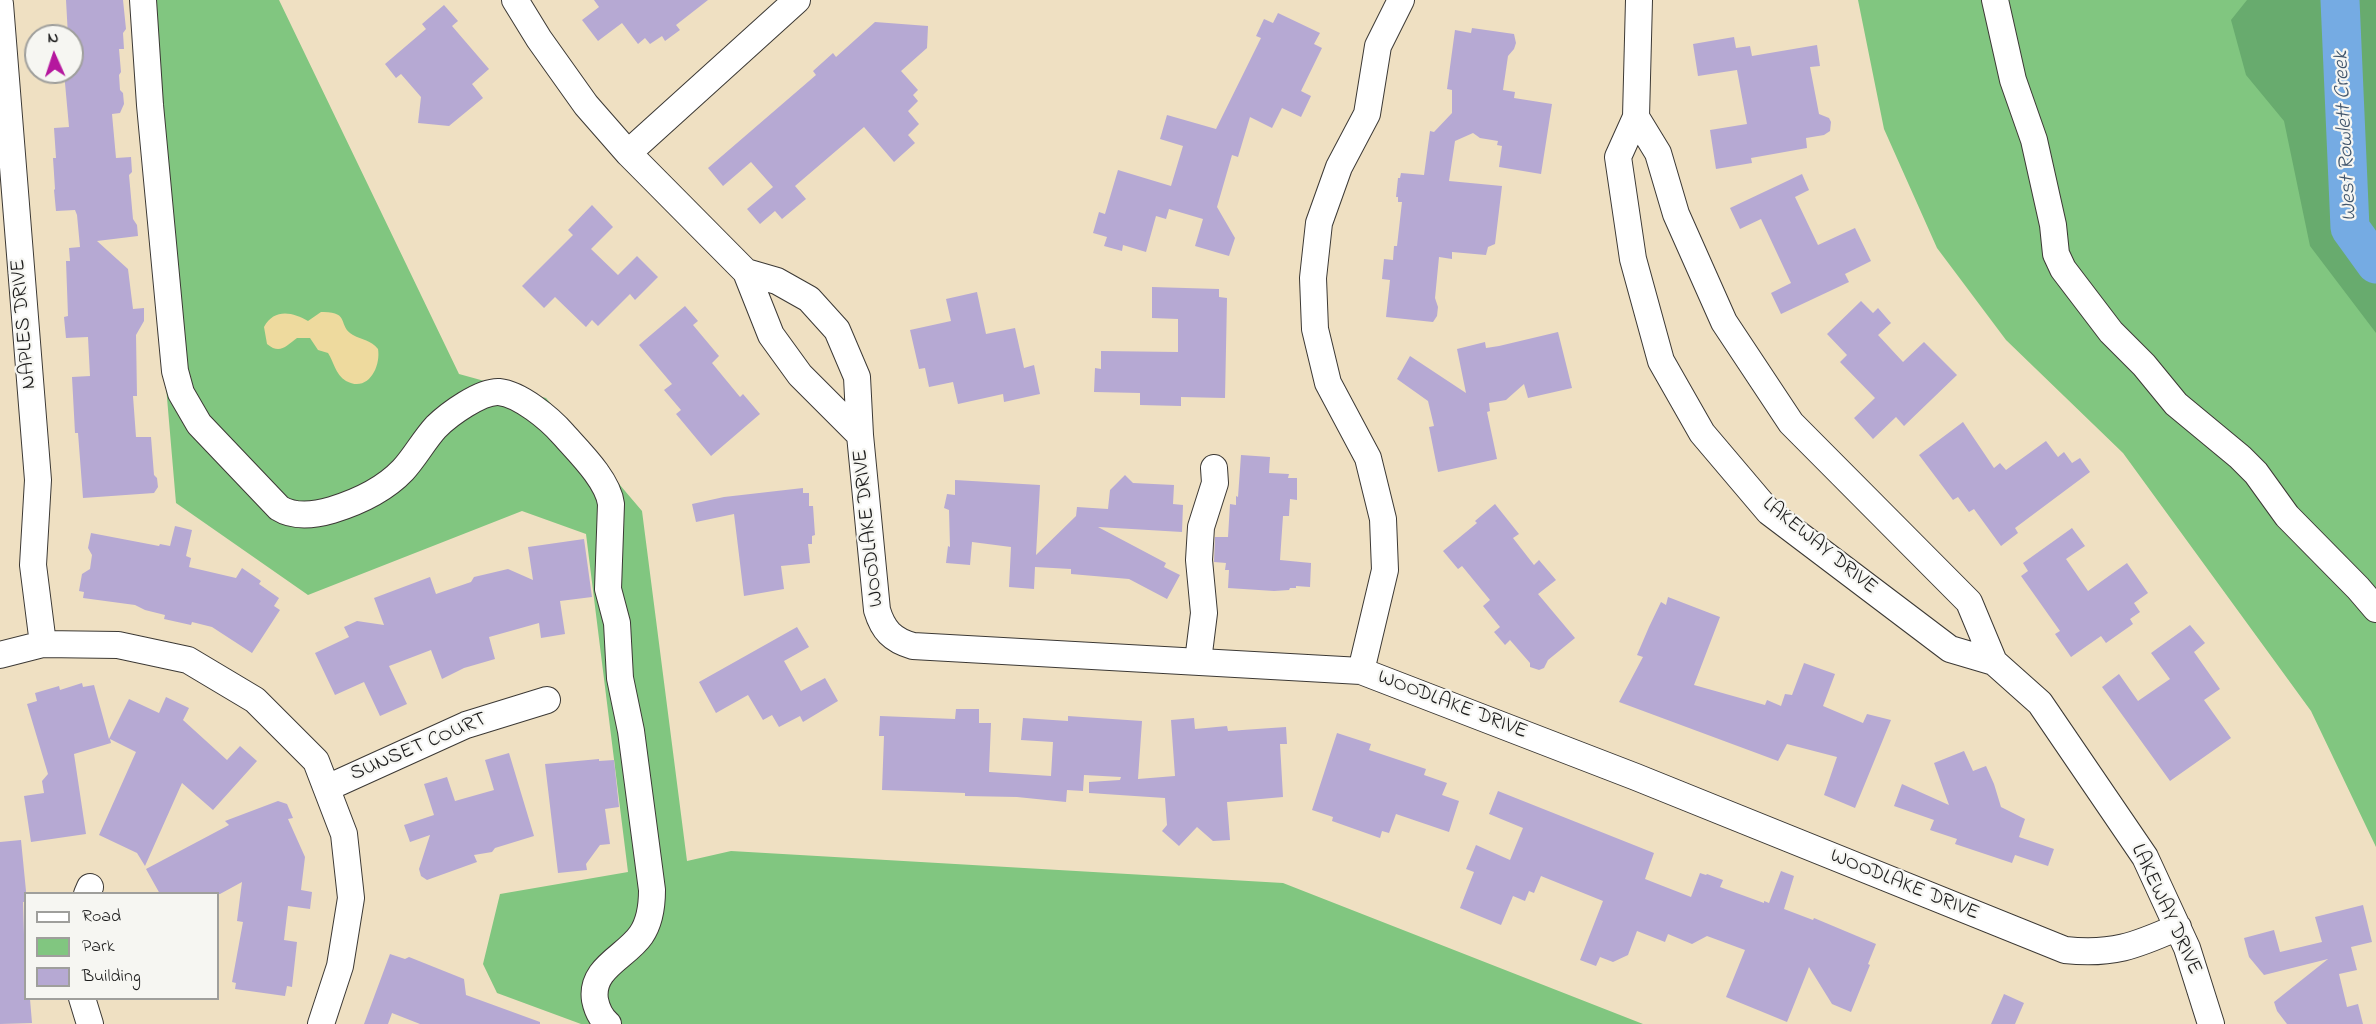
<!DOCTYPE html>
<style>
body{margin:0}
#map{position:relative;width:2376px;height:1024px;overflow:hidden;background:#efe0c2;font-family:"Indie Flower",sans-serif}
canvas{display:block}
.legend{position:absolute;left:24px;top:892px;width:195px;height:108px;box-sizing:border-box;background:#f6f6f2;border:2px solid #9f9f9c;margin:0;padding:8px 10px;list-style:none;font-size:18px;color:#1c1c1c}
.legend li{display:flex;align-items:center;gap:12px;height:30px}
.legend b{width:30px;border:2px solid #9f9f9c}
.north{position:absolute;left:24px;top:24px;width:60px;height:60px;box-sizing:border-box;background:#f6f6f2;border:2px solid #9f9f9c;border-radius:50%;rotate:357deg;font-size:16px;font-weight:700;line-height:24px;text-align:center;color:#1c1c1c}
.north::after{content:'';display:block;margin:auto;width:21px;height:27px;background:#b5179e;clip-path:polygon(50% 0,100% 100%,50% 72%,0 100%)}
</style>
<div id="map">
<canvas width="2376" height="1024"></canvas>
<ul class="legend">
<li><b style="height:8px;background:#fff"></b>Road</li>
<li><b style="height:16px;background:#81c680"></b>Park</li>
<li><b style="height:16px;background:#b6a9d3"></b>Building</li>
</ul>
<div class="north">N</div>
</div>
<script>
const g = document.querySelector('canvas').getContext('2d');
g.lineJoin = 'round';
function fill(path, color) { g.fillStyle = color; g.fill(path, 'evenodd'); }
function strokePath(path, color, width, dash) { g.strokeStyle = color; g.lineWidth = width; g.lineCap = dash ? 'butt' : 'round'; g.setLineDash(dash || []); g.stroke(path); }
function drawText(font, color, halo, rows, align = 'center') {
  g.font = font + ' "Indie Flower",sans-serif'; g.lineWidth = 4.5; g.setLineDash([]); g.textBaseline = 'middle'; g.strokeStyle = halo; g.fillStyle = color; for (const [text, x, y, turn = 0] of rows) {
    g.save(); g.translate(x, y); g.rotate((+turn || 0) * Math.PI / 180); g.textAlign = isNaN(turn) ? turn : align; if (halo) g.strokeText(text, 0, 0); g.fillText(text, 0, 0); g.restore();
  }
}
const green = new Path2D(`
 M 133,0 L 279,0 L 459,374 L 546,398 L 642,511 L 687,861 L 731,851 L 1283,883 L 1643,1024 L 581,1024 L 497,993 L 483,964 L 500,894 L 628,872 L 586,534 L 522,511 L 308,595 L 176,503 Z
 M 1858,0 L 2376,0 L 2376,847 L 2311,711 L 2123,453 L 2006,340 L 1937,248 L 1884,129 Z`);
const forest = new Path2D(`
 M 2247,0 L 2376,0 L 2376,333 L 2310,246 L 2284,121 L 2246,75 L 2231,20 Z`);
const sand = new Path2D(`
 M 321,312 C 351,311 337,326 353,335 C 362,340 371,340 378,349 C 381,367 368,393 346,381 C 335,374 334,362 328,353 L 318,350 L 310,338 L 297,338 C 286,346 280,355 267,344 L 264,327 C 274,308 293,312 308,321 Z`);
const river = new Path2D(`
 M 2340,0 L 2350,228 L 2376,264`);
const building = new Path2D(`
 M 66,0 L 123,0 L 126,29 L 123,33 L 124,49 L 119,49 L 121,72 L 119,75 L 120,90 L 123,93 L 124,104 L 120,113 L 112,114 L 116,158 L 131,157 L 132,172 L 129,175 L 133,219 L 137,225 L 138,236 L 97,241 L 128,269 L 133,309 L 144,308 L 144,321 L 136,335 L 137,396 L 133,396 L 136,437 L 151,437 L 154,475 L 157,478 L 158,487 L 154,493 L 83,498 L 78,433 L 75,433 L 72,377 L 90,376 L 88,337 L 66,338 L 64,317 L 68,316 L 66,261 L 70,261 L 69,248 L 80,247 L 77,215 L 75,210 L 56,211 L 54,190 L 55,189 L 53,158 L 56,158 L 54,128 L 69,127 L 64,72 L 72,72 L 72,36 L 68,36 Z
 M 594,0 L 708,0 L 676,25 L 680,30 L 665,41 L 662,36 L 650,44 L 645,38 L 638,44 L 622,23 L 598,41 L 582,20 L 599,7 Z
 M 444,5 L 458,21 L 452,26 L 489,69 L 472,84 L 483,98 L 449,126 L 418,123 L 421,97 L 401,74 L 396,78 L 385,64 L 426,29 L 422,24 Z
 M 1278,13 L 1320,33 L 1314,44 L 1322,48 L 1301,91 L 1311,96 L 1301,117 L 1282,108 L 1272,128 L 1250,117 L 1238,157 L 1232,155 L 1217,207 L 1235,238 L 1229,256 L 1195,246 L 1203,219 L 1169,209 L 1166,219 L 1156,216 L 1146,252 L 1123,245 L 1122,251 L 1104,246 L 1107,237 L 1093,233 L 1099,212 L 1105,214 L 1118,170 L 1171,186 L 1183,146 L 1160,139 L 1167,115 L 1216,129 L 1261,38 L 1256,36 L 1264,19 L 1273,23 Z
 M 875,22 L 928,26 L 927,48 L 901,71 L 918,90 L 913,95 L 918,101 L 908,111 L 919,124 L 908,135 L 915,143 L 894,162 L 864,127 L 795,186 L 806,199 L 782,219 L 775,211 L 760,224 L 747,209 L 773,187 L 751,162 L 723,186 L 708,168 L 816,75 L 813,71 L 833,53 L 836,57 Z
 M 1472,28 L 1514,34 L 1516,43 L 1514,49 L 1508,56 L 1503,90 L 1515,92 L 1514,98 L 1552,104 L 1541,174 L 1499,167 L 1502,146 L 1497,145 L 1498,141 L 1480,138 L 1473,133 L 1455,141 L 1449,181 L 1502,186 L 1495,244 L 1488,247 L 1486,255 L 1452,252 L 1452,259 L 1439,257 L 1435,298 L 1438,307 L 1437,316 L 1433,322 L 1386,317 L 1390,280 L 1382,279 L 1384,259 L 1393,260 L 1394,246 L 1397,246 L 1402,202 L 1398,202 L 1398,197 L 1396,197 L 1398,178 L 1400,178 L 1401,173 L 1424,175 L 1430,131 L 1434,132 L 1452,113 L 1452,90 L 1447,89 L 1455,30 L 1471,33 Z
 M 1734,37 L 1736,48 L 1750,46 L 1752,56 L 1817,45 L 1820,66 L 1810,67 L 1819,114 L 1829,118 L 1831,122 L 1830,131 L 1824,135 L 1806,138 L 1807,148 L 1751,158 L 1752,163 L 1716,169 L 1710,130 L 1747,124 L 1737,70 L 1698,76 L 1693,44 Z
 M 1802,174 L 1809,190 L 1795,197 L 1818,245 L 1855,228 L 1871,261 L 1845,274 L 1849,282 L 1781,314 L 1771,293 L 1791,283 L 1761,219 L 1740,229 L 1730,208 Z
 M 592,205 L 613,227 L 591,249 L 618,275 L 637,256 L 658,277 L 635,300 L 630,294 L 598,326 L 592,320 L 586,327 L 555,297 L 544,308 L 522,286 L 573,235 L 568,230 Z
 M 1152,287 L 1219,289 L 1219,297 L 1227,298 L 1225,398 L 1181,397 L 1181,406 L 1140,405 L 1140,393 L 1094,392 L 1095,368 L 1101,369 L 1101,351 L 1178,352 L 1178,319 L 1152,318 Z
 M 977,292 L 986,334 L 1015,328 L 1024,368 L 1034,365 L 1040,394 L 1004,402 L 1003,394 L 958,404 L 953,382 L 929,387 L 925,368 L 919,369 L 910,330 L 951,321 L 946,299 Z
 M 1861,301 L 1873,313 L 1878,308 L 1891,323 L 1878,335 L 1903,362 L 1924,342 L 1957,375 L 1904,426 L 1896,417 L 1873,439 L 1854,418 L 1875,398 L 1840,362 L 1847,355 L 1827,334 Z
 M 685,306 L 698,321 L 693,325 L 719,356 L 712,363 L 740,397 L 743,394 L 760,414 L 711,456 L 676,414 L 681,410 L 664,390 L 672,384 L 639,345 Z
 M 1558,332 L 1572,388 L 1528,398 L 1524,384 L 1506,400 L 1489,403 L 1490,411 L 1487,412 L 1497,459 L 1438,472 L 1429,427 L 1434,426 L 1428,401 L 1397,379 L 1410,356 L 1466,393 L 1457,349 L 1485,342 L 1486,348 L 1499,346 Z
 M 1963,422 L 1994,468 L 2000,463 L 2006,470 L 2046,441 L 2058,457 L 2064,452 L 2072,463 L 2080,458 L 2090,472 L 2015,528 L 2018,533 L 2001,546 L 1974,509 L 1969,512 L 1958,497 L 1953,500 L 1919,455 Z
 M 1241,455 L 1270,457 L 1269,473 L 1289,474 L 1288,478 L 1297,478 L 1297,500 L 1290,499 L 1289,516 L 1283,516 L 1280,560 L 1311,563 L 1310,587 L 1296,586 L 1296,588 L 1290,588 L 1289,590 L 1274,591 L 1228,588 L 1229,570 L 1225,570 L 1226,563 L 1214,562 L 1215,537 L 1228,537 L 1230,504 L 1236,505 L 1236,496 L 1238,497 Z
 M 1125,475 L 1133,483 L 1174,485 L 1173,504 L 1183,505 L 1182,532 L 1098,527 L 1166,563 L 1164,567 L 1180,575 L 1167,599 L 1129,579 L 1071,574 L 1071,569 L 1035,567 L 1034,589 L 1009,587 L 1011,547 L 972,542 L 970,565 L 946,563 L 948,546 L 950,547 L 949,510 L 944,508 L 947,494 L 955,495 L 955,480 L 1040,485 L 1036,555 L 1076,516 L 1077,507 L 1108,509 L 1110,490 Z
 M 803,488 L 803,493 L 809,493 L 809,506 L 813,506 L 815,535 L 812,536 L 812,544 L 808,544 L 810,563 L 781,566 L 784,589 L 744,596 L 734,514 L 696,522 L 692,504 L 724,497 Z
 M 1495,504 L 1519,534 L 1513,538 L 1534,565 L 1539,560 L 1556,580 L 1538,594 L 1575,638 L 1548,660 L 1544,668 L 1539,670 L 1530,667 L 1530,663 L 1510,640 L 1505,645 L 1494,632 L 1500,627 L 1483,606 L 1490,600 L 1462,566 L 1458,569 L 1443,551 L 1477,523 L 1475,521 Z
 M 175,526 L 192,530 L 186,556 L 191,558 L 189,567 L 236,578 L 242,568 L 261,581 L 259,584 L 279,598 L 274,606 L 280,610 L 252,653 L 212,627 L 192,622 L 191,625 L 164,619 L 165,615 L 145,610 L 135,605 L 83,598 L 84,592 L 79,591 L 82,574 L 90,569 L 92,555 L 88,548 L 91,533 L 159,546 L 160,544 L 170,546 Z
 M 2072,528 L 2085,546 L 2066,559 L 2088,591 L 2127,563 L 2148,593 L 2134,603 L 2140,612 L 2130,619 L 2133,624 L 2106,643 L 2101,636 L 2071,657 L 2055,634 L 2060,631 L 2021,576 L 2028,571 L 2023,563 Z
 M 584,539 L 592,597 L 560,601 L 565,634 L 541,638 L 539,623 L 489,637 L 495,659 L 464,668 L 442,679 L 431,650 L 389,666 L 407,704 L 380,716 L 364,682 L 335,695 L 315,653 L 349,637 L 344,627 L 357,621 L 384,625 L 374,598 L 430,577 L 436,594 L 471,582 L 474,577 L 508,569 L 533,580 L 528,547 Z
 M 1668,597 L 1720,617 L 1694,685 L 1765,705 L 1767,700 L 1781,706 L 1785,694 L 1792,695 L 1804,663 L 1835,674 L 1823,706 L 1863,723 L 1867,714 L 1891,720 L 1855,808 L 1824,795 L 1837,757 L 1787,744 L 1778,761 L 1619,702 L 1643,657 L 1637,655 L 1649,627 L 1661,602 L 1666,605 Z
 M 2190,625 L 2205,643 L 2194,652 L 2220,689 L 2204,700 L 2231,738 L 2170,781 L 2102,687 L 2119,674 L 2138,701 L 2170,679 L 2151,653 Z
 M 797,627 L 809,647 L 784,661 L 801,691 L 825,678 L 838,701 L 803,722 L 800,716 L 779,727 L 772,715 L 763,720 L 748,695 L 716,713 L 699,682 Z
 M 82,683 L 83,687 L 94,685 L 109,739 L 129,699 L 159,713 L 166,697 L 189,708 L 183,720 L 227,760 L 240,746 L 257,761 L 213,810 L 182,783 L 145,866 L 137,853 L 99,835 L 136,752 L 110,739 L 111,743 L 74,754 L 86,834 L 31,842 L 24,796 L 44,793 L 42,781 L 48,774 L 27,704 L 37,701 L 35,693 L 59,686 L 60,690 Z
 M 956,709 L 979,709 L 979,723 L 991,723 L 989,772 L 1051,776 L 1053,742 L 1021,740 L 1023,718 L 1068,721 L 1068,716 L 1142,721 L 1138,779 L 1175,776 L 1171,720 L 1194,718 L 1195,729 L 1227,726 L 1228,731 L 1286,727 L 1287,744 L 1280,744 L 1283,797 L 1227,802 L 1230,840 L 1213,841 L 1197,827 L 1179,846 L 1162,831 L 1167,825 L 1165,798 L 1089,793 L 1089,782 L 1120,780 L 1121,777 L 1084,775 L 1083,791 L 1067,790 L 1066,802 L 1017,797 L 965,796 L 965,793 L 882,790 L 884,736 L 879,736 L 880,716 L 955,719 Z
 M 1337,733 L 1371,744 L 1369,750 L 1426,769 L 1424,775 L 1447,783 L 1442,795 L 1459,801 L 1449,832 L 1396,814 L 1389,833 L 1382,831 L 1380,838 L 1332,821 L 1333,817 L 1312,810 Z
 M 1964,751 L 1973,771 L 1986,766 L 1994,784 L 2001,807 L 2025,819 L 2019,837 L 2054,849 L 2048,866 L 2015,855 L 2012,863 L 1955,844 L 1957,839 L 1930,830 L 1934,820 L 1894,806 L 1902,784 L 1949,805 L 1934,763 Z
 M 509,753 L 534,836 L 495,848 L 492,852 L 474,855 L 477,862 L 427,880 L 421,876 L 419,869 L 430,835 L 410,842 L 404,825 L 434,815 L 424,784 L 447,777 L 455,801 L 494,790 L 485,760 Z
 M 599,759 L 599,761 L 614,760 L 619,807 L 605,809 L 610,844 L 600,845 L 586,864 L 587,870 L 558,873 L 545,764 Z
 M 1498,791 L 1654,853 L 1645,879 L 1691,897 L 1700,873 L 1706,875 L 1707,874 L 1723,880 L 1720,887 L 1764,903 L 1764,901 L 1769,903 L 1781,871 L 1794,876 L 1784,909 L 1813,920 L 1814,918 L 1876,944 L 1868,964 L 1870,965 L 1851,1012 L 1832,1004 L 1809,967 L 1787,1022 L 1726,997 L 1745,950 L 1707,936 L 1692,944 L 1668,934 L 1665,942 L 1637,931 L 1628,955 L 1613,962 L 1600,957 L 1596,966 L 1580,960 L 1603,901 L 1541,876 L 1534,893 L 1529,891 L 1525,901 L 1513,896 L 1501,925 L 1460,908 L 1474,872 L 1466,869 L 1476,845 L 1510,860 L 1523,828 L 1489,814 Z
 M 278,801 L 287,804 L 293,818 L 288,819 L 305,857 L 301,890 L 312,892 L 310,909 L 288,906 L 284,940 L 297,942 L 292,987 L 287,986 L 285,996 L 235,989 L 236,983 L 232,982 L 243,922 L 237,921 L 242,882 L 220,894 L 160,894 L 146,869 L 229,825 L 225,821 Z
 M 21,840 L 26,891 L 26,902 L 23,902 L 26,999 L 30,999 L 32,1023 L 0,1024 L 0,842 Z
 M 2363,905 L 2372,942 L 2351,947 L 2357,970 L 2339,974 L 2347,1007 L 2358,1004 L 2363,1024 L 2287,1024 L 2277,1011 L 2274,1002 L 2328,959 L 2264,975 L 2249,957 L 2244,938 L 2274,930 L 2280,952 L 2322,942 L 2315,917 Z
 M 390,954 L 405,959 L 409,957 L 464,979 L 466,995 L 540,1022 L 540,1024 L 420,1024 L 392,1013 L 388,1024 L 364,1024 Z
 M 2004,994 L 2024,1003 L 2015,1024 L 1991,1024 Z`);
const minor = new Path2D(`
 M 143,0 L 150,105 L 175,371 L 181,393 L 199,424 L 279,508 C 295,518 315,515 332,510 C 358,502 384,490 403,470 C 415,457 424,440 436,427 C 449,414 481,391 499,392 C 520,394 550,419 563,434 C 579,452 608,480 611,504 L 608,589 L 617,623 L 620,678 L 631,731 L 652,890 C 652,904 650,922 641,935 C 626,957 590,968 595,1000 C 597,1010 601,1018 608,1024
 M 515,0 L 539,39 L 586,105 L 628,153 L 746,272 L 771,335 L 800,375 L 860,435
 M 1639,0 L 1636,117 L 1618,157 L 1633,259 L 1661,361 L 1702,433 L 1769,512 L 1950,649 L 1994,662
 M 1995,0 L 2013,80 L 2034,140 L 2053,225 L 2056,254 L 2063,269 L 2111,332 L 2144,365 L 2176,404 L 2240,457 L 2256,473 L 2287,516 L 2358,588 L 2376,609
 M 0,4 L 38,480 L 33,565 L 43,644
 M 1636,117 L 1658,153 L 1676,214 L 1724,322 L 1791,423 L 1969,602 L 1994,662 L 2040,703 L 2145,857 L 2187,948 L 2211,1024
 M 628,153 L 797,0
 M 746,272 L 777,281 L 809,299 L 837,330 L 857,377 L 860,435 L 877,610 C 883,630 892,640 913,646 L 1361,671 L 1636,777 L 2065,950 C 2112,955 2135,946 2178,927
 M 0,655 L 43,644 L 118,645 L 188,660 L 255,700 L 316,761 L 344,834 L 351,898 L 340,966 L 321,1024
 M 1198,661 L 1204,613 L 1199,560 L 1201,527 L 1215,483 L 1214,468
 M 1361,671 L 1385,570 L 1383,519 L 1368,458 L 1328,383 L 1315,329 L 1313,278 L 1319,223 L 1339,167 L 1367,114 L 1378,46 L 1401,0
 M 327,788 L 466,725 L 547,700
 M 87,894 L 90,887
 M 82,998 L 90,1024`);
const streetNames = [
 ["NAPLES DRIVE",25,324,-95],
 ["WOODLAKE DRIVE",870,528,-96],
 ["LAKEWAY DRIVE",1819,547,39],
 ["WOODLAKE DRIVE",1452,706,21],
 ["SUNSET COURT",419,748,-23],
 ["WOODLAKE DRIVE",1904,886,22],
 ["LAKEWAY DRIVE",2165,910,65]
];
const waterNames = [
 ["West Rowlett Creek",2347,136,-93]
];
fill(green, '#81c680');
fill(forest, '#68ab6e');
fill(sand, '#eeda9e');
strokePath(river, '#75abe3', 39);
fill(building, '#b6a9d3');
strokePath(minor, '#3c3935', 28);
strokePath(minor, '#fff', 26);
drawText('21px', '#1c1c1c', '#f6f6f2', streetNames);
drawText('italic 22px', '#40556c', '#f6f6f2', waterNames);
</script>
